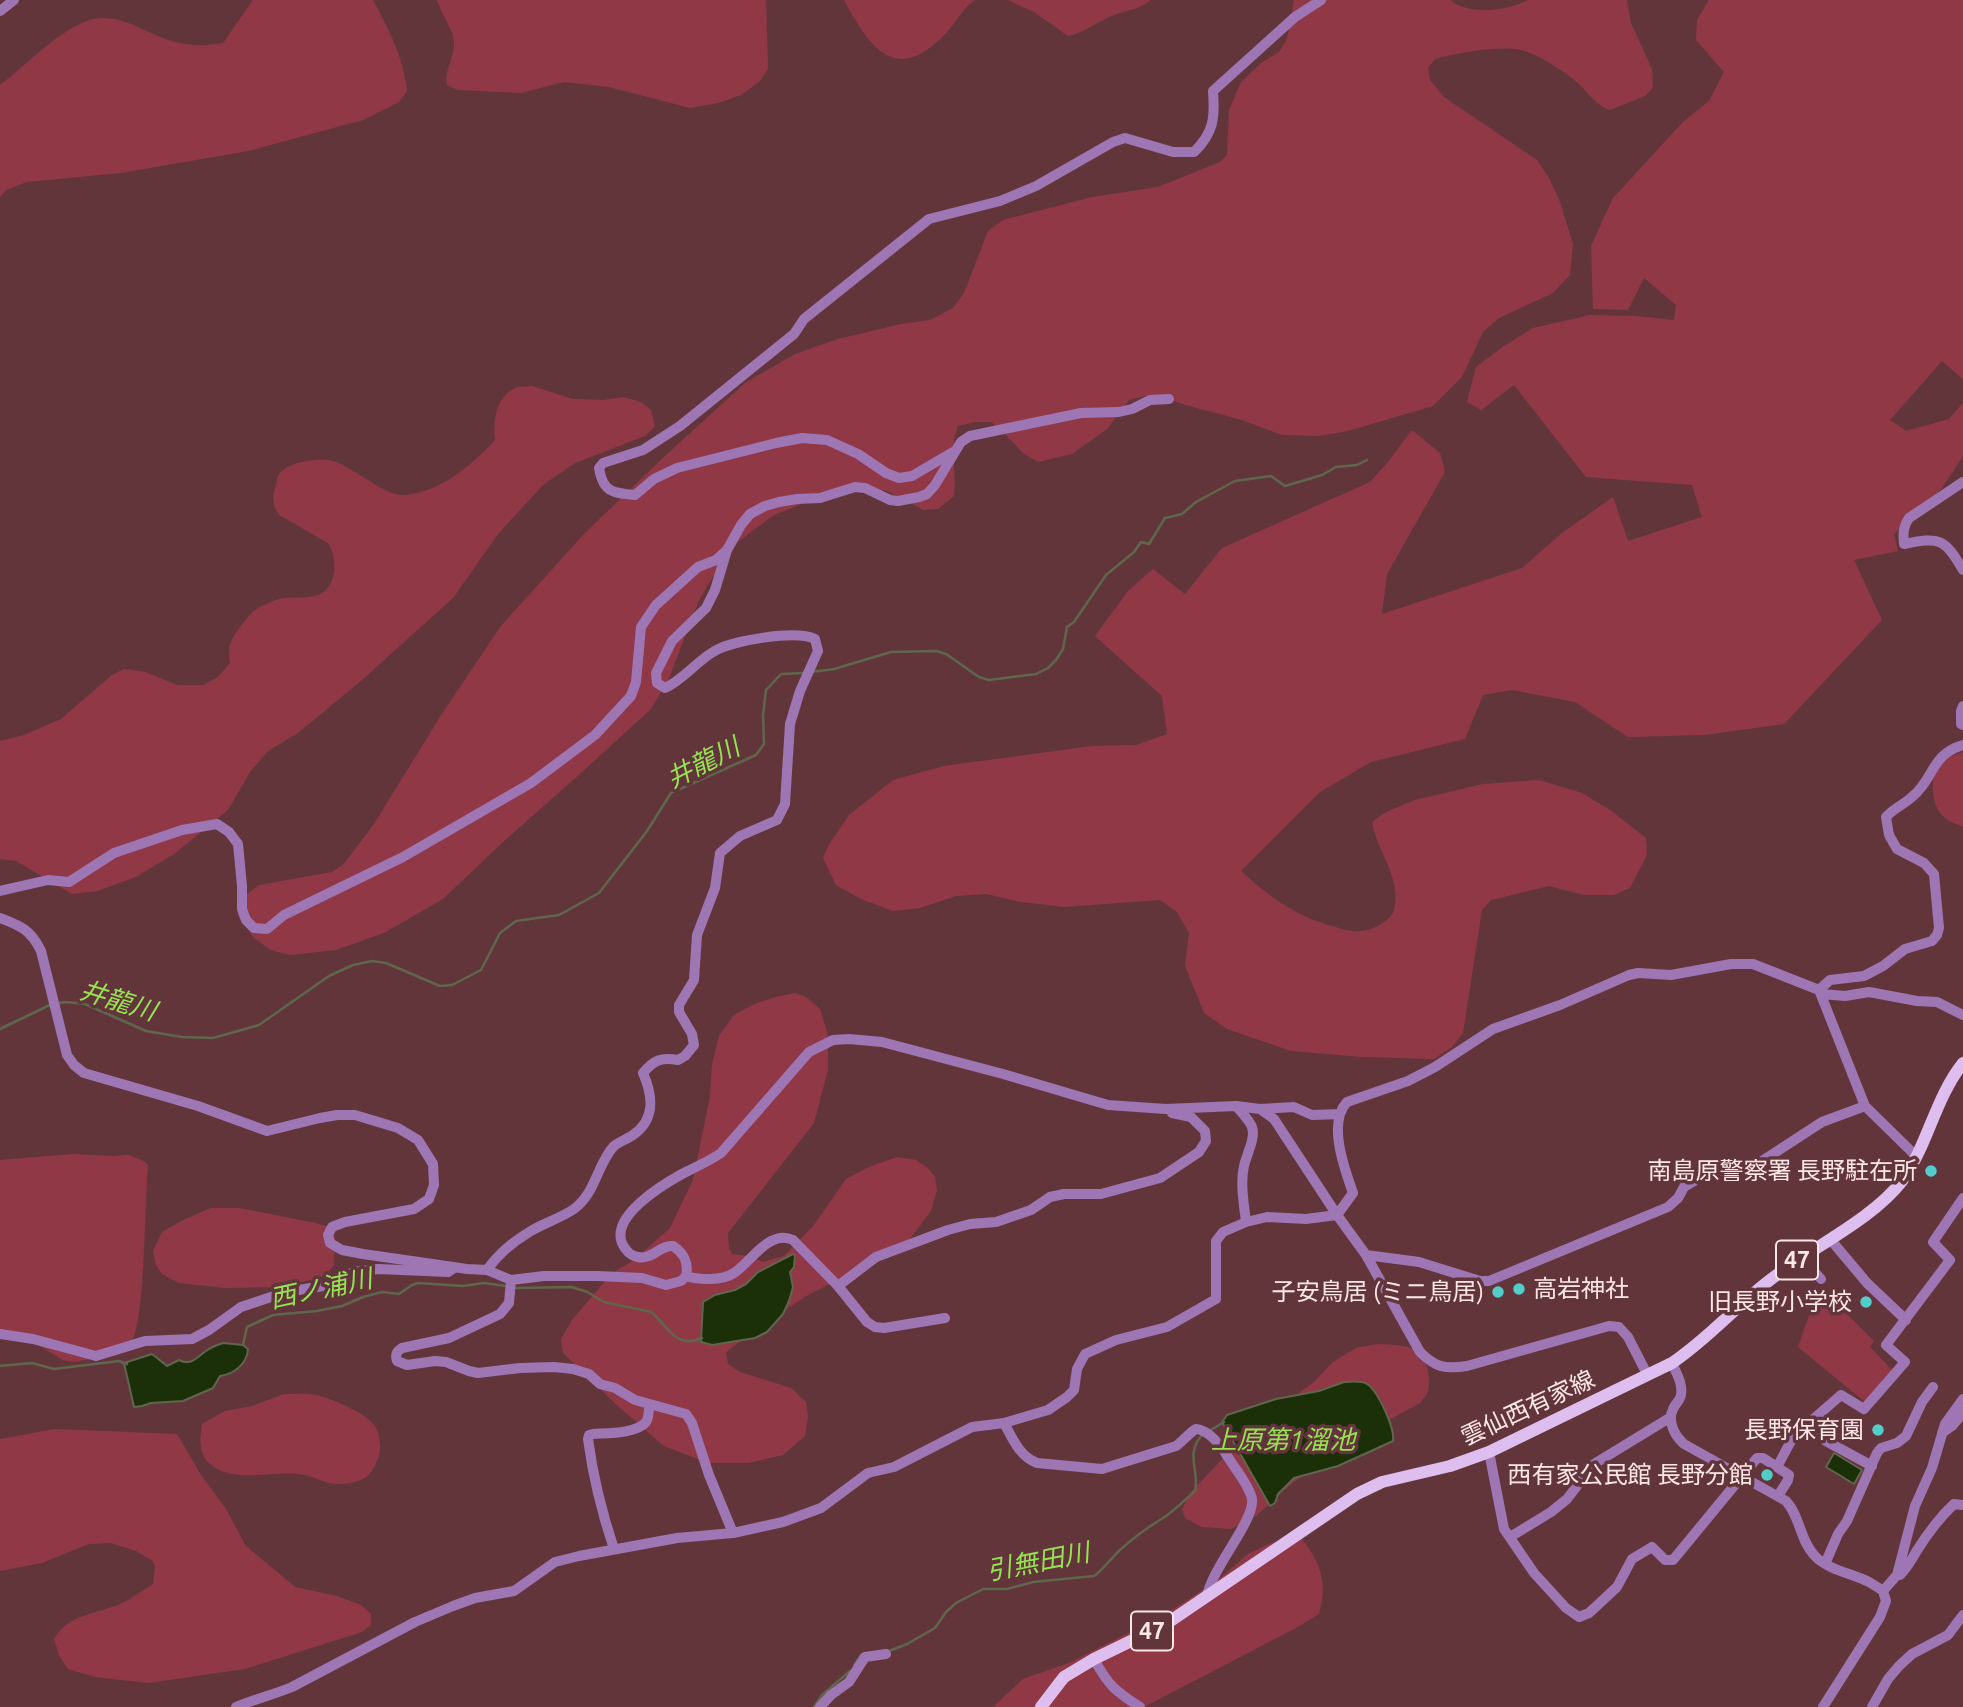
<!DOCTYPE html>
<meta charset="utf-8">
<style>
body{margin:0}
canvas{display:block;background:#62353b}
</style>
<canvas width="1963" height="1707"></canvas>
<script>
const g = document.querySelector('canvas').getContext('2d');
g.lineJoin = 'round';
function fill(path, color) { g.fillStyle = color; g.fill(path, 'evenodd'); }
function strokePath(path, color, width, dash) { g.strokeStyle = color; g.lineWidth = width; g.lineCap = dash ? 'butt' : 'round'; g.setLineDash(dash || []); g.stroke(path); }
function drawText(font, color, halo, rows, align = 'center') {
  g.font = font + ' Ubuntu,"Noto Sans JP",sans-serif'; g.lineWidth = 7; g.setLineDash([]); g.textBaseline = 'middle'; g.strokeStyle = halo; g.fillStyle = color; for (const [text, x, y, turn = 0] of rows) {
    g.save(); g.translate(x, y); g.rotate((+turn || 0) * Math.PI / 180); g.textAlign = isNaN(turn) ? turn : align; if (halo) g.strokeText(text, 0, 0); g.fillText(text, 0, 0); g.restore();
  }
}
const green = new Path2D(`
 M 253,0 L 373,0 C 388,28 404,58 407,91 L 399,102 L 363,120 L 248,151 L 121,173 L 27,182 L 6,190 L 0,197 L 0,85 C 27,65 51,37 82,23 C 115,7 144,34 175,42 C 190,46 208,46 223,43 Z
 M 437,0 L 766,0 L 768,69 L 759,82 L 741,95 L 718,103 L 690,108 L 609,87 L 564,82 L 521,93 L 458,90 L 447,85 C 444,70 455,57 454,41 C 453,30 441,13 437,0 Z
 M 844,0 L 975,0 C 962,9 957,21 947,32 C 897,86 871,50 844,0 Z
 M 1008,0 L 1151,0 C 1139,10 1123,11 1109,17 C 1095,23 1084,33 1068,36 L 1034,12 Z
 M 1294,0 L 1450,0 C 1470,16 1506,11 1528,0 L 1627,0 L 1631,23 L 1652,69 L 1653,88 L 1645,96 L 1610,110 C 1594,105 1587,89 1573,79 C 1558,68 1540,55 1521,50 C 1500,45 1456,53 1435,59 L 1428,68 L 1430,80 L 1444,97 L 1537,160 L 1549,178 L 1560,202 L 1573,244 L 1570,275 L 1553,293 L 1499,318 L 1483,332 L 1462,377 L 1433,406 L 1348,431 L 1319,436 L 1282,435 L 1242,420 L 1182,404 L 1158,395 L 1145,396 L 1129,400 L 1107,429 L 1072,454 L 1038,462 L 1023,453 L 1000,429 L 991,422 L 976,422 L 958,426 C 949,449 957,473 954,496 L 938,509 L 923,510 L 904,499 L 887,491 L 868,488 L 834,491 L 774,515 L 731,547 L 699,600 L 668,681 L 650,710 L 582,772 L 503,842 L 443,899 L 384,933 L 336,950 L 290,955 L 271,950 L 254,938 L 238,916 L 238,901 L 259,885 L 332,872 L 343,865 L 374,824 L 443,712 L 501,626 L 583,535 L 666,455 L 745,383 L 795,354 L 838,339 L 901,324 L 930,320 L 953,308 L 964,293 L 988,231 L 1003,220 L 1092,197 L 1158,187 L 1220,162 L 1227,155 L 1229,110 L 1241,82 L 1261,63 L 1279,52 L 1287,39 Z
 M 1709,0 L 1963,0 L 1963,379 L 1942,361 L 1890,420 L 1906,431 L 1949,419 L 1963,403 L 1963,456 L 1942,488 L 1894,534 L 1898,551 L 1854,560 L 1882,620 L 1784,724 L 1705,735 L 1628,737 L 1575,702 L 1512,690 L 1483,695 L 1465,739 L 1371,762 L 1320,792 L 1241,871 C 1255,884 1276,901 1293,910 C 1305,918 1340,930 1354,931 C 1362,932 1373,929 1380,925 C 1388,920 1394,915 1395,905 C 1399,874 1377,851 1372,822 L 1386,812 L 1415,800 L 1483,784 L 1539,780 L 1582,793 L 1610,810 L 1646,838 L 1647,855 L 1630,888 L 1614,895 L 1584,895 L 1549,886 L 1491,900 L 1482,910 L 1463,1033 L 1452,1047 L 1434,1059 L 1361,1057 L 1291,1051 L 1227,1029 L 1204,1013 L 1185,966 L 1189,933 L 1177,912 L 1160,900 L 1064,907 L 1021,902 L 986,894 L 956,896 L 920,908 L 893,911 L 861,899 L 836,885 L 823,858 L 828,846 L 849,815 L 893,780 L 944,766 L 1092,746 L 1136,745 L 1167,734 L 1162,696 L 1095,636 L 1128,591 L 1153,569 L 1185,594 L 1222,548 L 1370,482 L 1388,462 L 1412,430 L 1440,453 L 1445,472 L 1387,574 L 1382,614 L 1522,568 L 1562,533 L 1613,497 L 1628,541 L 1702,517 L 1692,485 L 1586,477 L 1514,385 L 1481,410 L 1467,402 L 1476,367 L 1504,346 L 1533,328 L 1590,315 L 1635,316 L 1674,320 L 1676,305 L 1644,278 L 1628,310 L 1593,309 L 1591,246 L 1613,198 L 1683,122 L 1709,101 L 1724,72 L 1696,40 L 1697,20 Z
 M 532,386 L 573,399 L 604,400 L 623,397 L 641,402 L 651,410 L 655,426 L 645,436 L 575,463 L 543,485 L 498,534 L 453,598 L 362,680 L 298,733 L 268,751 L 250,772 L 228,810 L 174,854 L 136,877 L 97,891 L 72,894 L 16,861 L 0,859 L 0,741 L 24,735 L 61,719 L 112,675 L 124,669 L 145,672 L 177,685 L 203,685 L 218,677 L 230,663 C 229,656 228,649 231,642 C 233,635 248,616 254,611 C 260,606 276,599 284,598 C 296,597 311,599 322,593 C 338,583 337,556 328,543 L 279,515 C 272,505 272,496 276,485 C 277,481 277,477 279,474 C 283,468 295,463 302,462 C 311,460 319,459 328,460 C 351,463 383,497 405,495 C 441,492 472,465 495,440 C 493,421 495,399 515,388 C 519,386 527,387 532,386 Z
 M 1963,752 L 1963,827 C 1957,824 1947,821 1943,816 C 1929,803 1933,778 1935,762 Z
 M 795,993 L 806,997 L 820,1009 L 828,1035 L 828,1070 L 814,1123 L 728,1233 L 729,1248 L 732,1254 L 747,1256 L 763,1262 L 784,1256 L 814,1225 L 846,1179 L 869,1167 L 897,1157 L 916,1160 L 928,1168 L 935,1177 L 937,1190 L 931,1211 L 909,1240 L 870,1264 L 808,1295 L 763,1324 L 726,1352 L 728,1364 L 740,1372 L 791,1388 L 806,1402 L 808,1417 L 805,1436 L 783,1455 L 748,1463 L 708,1463 L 664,1446 L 619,1407 L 563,1353 L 561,1339 L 572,1320 L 611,1274 L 634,1260 L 670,1228 L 693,1180 L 710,1096 L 712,1064 L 719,1036 L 734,1015 L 754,1004 L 776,997 Z
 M 72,1154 L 113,1156 L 128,1155 L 144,1161 L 148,1165 C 145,1195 145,1322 132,1340 C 123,1351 81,1364 67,1361 C 61,1360 54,1354 48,1351 C 34,1342 17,1332 0,1329 L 0,1160 Z
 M 211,1208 L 239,1208 L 316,1223 L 329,1227 L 335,1236 L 334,1265 L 324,1277 L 277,1287 L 225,1288 L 179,1283 L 162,1274 L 156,1265 L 153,1251 L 162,1232 L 183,1220 Z
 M 1826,1293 L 1874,1341 L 1870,1347 L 1892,1370 L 1865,1402 L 1798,1347 L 1812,1307 Z
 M 1377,1344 C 1389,1345 1406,1344 1417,1351 C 1428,1359 1432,1383 1427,1394 C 1425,1397 1422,1400 1420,1403 L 1339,1447 L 1289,1486 L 1256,1516 L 1231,1529 L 1202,1527 L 1185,1518 L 1182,1509 L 1191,1492 L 1225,1456 L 1272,1413 L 1314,1382 L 1333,1362 L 1356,1348 Z
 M 284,1394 C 294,1394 306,1393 316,1395 C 331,1398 369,1414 376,1428 C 379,1433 380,1442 380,1449 C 379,1458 374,1471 366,1477 C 359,1482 344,1485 335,1484 C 325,1483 315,1477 304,1475 C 277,1469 233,1485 210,1464 C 198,1453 200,1439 202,1424 L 225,1411 L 252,1406 Z
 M 55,1429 L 177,1434 L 201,1475 L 226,1509 L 246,1546 L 295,1587 L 337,1596 L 361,1605 L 371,1614 L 371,1625 L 362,1632 L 245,1669 L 148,1683 L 95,1677 L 68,1669 L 59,1655 L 54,1639 C 69,1613 95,1615 120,1604 C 131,1599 142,1591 153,1584 L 155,1567 L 153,1561 L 136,1551 L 111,1543 L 89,1544 L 42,1563 L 0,1571 L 0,1439 Z
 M 1292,1539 L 1302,1539 C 1321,1564 1328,1583 1319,1614 L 1296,1628 L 1144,1707 L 993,1707 L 1023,1679 L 1071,1662 L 1164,1615 L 1218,1580 L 1248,1554 L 1271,1543 Z`);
const water = new Path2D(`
 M 793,1254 L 795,1255 L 794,1267 L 790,1272 L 793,1287 L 789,1301 L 783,1314 L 767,1332 L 755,1338 L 712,1345 L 701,1342 L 703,1302 L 715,1295 L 735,1290 L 746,1284 L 758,1272 Z
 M 223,1343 L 243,1345 L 248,1349 C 247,1364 234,1374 220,1376 L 213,1388 L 183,1401 L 151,1403 L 142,1406 L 134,1407 L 124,1363 L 152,1354 L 167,1366 L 179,1360 C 191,1366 196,1358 206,1351 C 211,1347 217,1345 223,1343 Z
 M 1344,1382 C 1351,1382 1360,1380 1367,1384 C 1378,1391 1395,1428 1393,1441 L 1338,1466 L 1294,1478 L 1278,1494 L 1275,1503 L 1270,1506 L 1222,1422 L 1227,1415 L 1276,1399 L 1319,1391 Z
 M 1834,1453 L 1862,1470 L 1854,1484 L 1826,1467 Z`);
const stream = new Path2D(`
 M 811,672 L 834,669 L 891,652 L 936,651 L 946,654 L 979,677 L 989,680 L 1036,674 L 1048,668 L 1056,660 L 1063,649 L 1067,627 L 1074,622 L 1106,575 L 1134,552 L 1141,542 L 1149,544 L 1165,518 L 1182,514 L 1196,502 L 1235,481 L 1271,476 L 1285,486 L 1322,475 L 1336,467 L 1357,465 L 1367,460
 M 58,1003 L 66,1002 L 85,1004 L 146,1031 L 182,1037 L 213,1038 L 259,1025 L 329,976 L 353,965 L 372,961 L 386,963 L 440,986 L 452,985 L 481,970 L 500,933 L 516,921 L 559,915 L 599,893 L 647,831 L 671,793 L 756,755 L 764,744 L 763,715 L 766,690 L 781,674 L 804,673
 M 0,1029 L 52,1004
 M 516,1288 L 572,1287 L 587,1292 L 604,1302 L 651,1312 C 668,1325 674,1350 702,1338
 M 243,1345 L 247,1327 L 273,1315 L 317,1311 L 342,1306 L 363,1297 L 382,1292 L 399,1294 L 412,1285 L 418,1283 L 463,1286 L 484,1283 L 506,1286
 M 0,1366 L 32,1363 L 54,1369 L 119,1361 L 127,1364
 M 1209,1431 L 1224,1422
 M 889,1651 L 907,1644 L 935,1628 L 946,1612 L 956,1603 L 983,1589 L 1007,1589 L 1033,1582 L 1094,1576 C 1102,1571 1113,1556 1121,1549 C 1135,1536 1150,1526 1166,1516 C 1176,1509 1186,1499 1195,1491 C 1200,1471 1184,1454 1203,1434
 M 854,1665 L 862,1654
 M 814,1707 L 822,1695 L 850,1671`);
const minor = new Path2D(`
 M 0,11 L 14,0
 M 953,452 L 912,476 L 899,478 L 886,473 L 858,454 L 827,440 L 802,438 L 776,443 L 677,468 L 654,479 L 635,495 C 612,493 603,492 599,468 L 603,463 L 643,450 L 680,426 L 794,334 L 804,319 L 929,219 L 1000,201 L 1036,186 L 1113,142 L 1125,138 L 1173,152 L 1194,152 C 1214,133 1215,117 1213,91 L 1295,17 L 1321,0
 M 1963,482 L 1909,518 C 1903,527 1903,533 1904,544 C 1940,537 1944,538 1963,570
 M 1963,706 L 1961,711 L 1961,724 L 1963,725
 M 0,891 L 48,880 L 69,882 L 114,853 L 182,830 L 217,824 L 229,832 L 238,844 L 242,886 L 242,909 L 246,920 L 254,928 L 267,929 L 284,915 L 403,857 L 531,783 L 595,735 L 631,696 L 636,682 L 641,627 L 656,605 L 698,567 L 716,560 L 727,550
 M 0,918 C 21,926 31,930 41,951 L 67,1055 L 74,1065 L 84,1073 L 198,1106 L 267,1131 L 320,1118 L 337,1115 L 355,1115 L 398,1128 L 418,1140 L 433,1164 L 434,1185 L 429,1199 L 414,1209 L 345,1222 L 332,1227 L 328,1235 L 330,1243 L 342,1250 L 363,1254 L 467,1269 L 487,1270 L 511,1280 L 544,1276 L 598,1276 L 642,1278 L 666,1285 L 681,1281 L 686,1276 C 689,1264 684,1253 673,1246 C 660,1245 652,1260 638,1257 C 631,1256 625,1250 622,1243 C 611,1216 662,1185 682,1174 C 695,1167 708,1162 721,1153 L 809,1052 L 833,1040 L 849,1039 L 882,1042 L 1003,1074 L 1108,1105 L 1166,1109 L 1236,1106 L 1260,1109 L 1294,1107 L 1312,1115 L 1340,1114
 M 1819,990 L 1830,980 L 1864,976 L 1883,966 L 1905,949 L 1932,941 L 1937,935 L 1939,928 L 1934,874 L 1924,863 L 1897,849 L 1889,835 L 1886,817 C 1894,808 1905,804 1913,796 C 1934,779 1931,754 1963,745
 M 1822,994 L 1845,996 L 1869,992 L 1917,1001 L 1937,1002 L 1963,1015
 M 1236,1106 C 1251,1123 1258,1127 1249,1150 C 1248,1155 1245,1160 1244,1166 C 1240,1184 1244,1204 1246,1222
 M 1260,1109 L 1274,1119 L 1337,1215 L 1366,1255 L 1420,1352 C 1436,1368 1445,1369 1467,1366 L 1609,1326 L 1619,1327 L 1628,1337 L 1647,1374
 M 1830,1239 L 1867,1283 L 1906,1320
 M 1366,1255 L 1419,1262 L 1480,1281 L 1489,1281 L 1668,1207 L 1678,1198 L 1684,1187 L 1708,1173 L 1756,1165 L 1822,1122 L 1865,1106
 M 1801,1257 L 1821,1279
 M 487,1270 C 498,1254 514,1241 531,1231 C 544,1223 561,1218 574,1209 C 596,1193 597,1164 614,1146 C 619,1142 627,1139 633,1135 C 656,1119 653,1096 643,1073 C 654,1060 661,1057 678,1060 L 685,1056 L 694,1045 L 692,1034 L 679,1012 L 679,1005 L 694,980 L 697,935 L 715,888 L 720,853 L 740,836 L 777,820 L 785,804 L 790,724 L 800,691 L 818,651 L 815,639 C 796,630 731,640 713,652 C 696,662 683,680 665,688 L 657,683 L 656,673 L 672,641 L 706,608 L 715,590 L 727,550 L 741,525 L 750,514 L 765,506 L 779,502 L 797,499 L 820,498 L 855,487 L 865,488 L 890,500 L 898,501 L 919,497 L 927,494 L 935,485 L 961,442 L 970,436 L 1081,413 L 1119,412 L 1132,409 L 1150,400 L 1169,399
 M 686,1276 C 699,1280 722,1281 734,1273 C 751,1262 769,1229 793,1240 L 838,1286 L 867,1322 L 875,1327 L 884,1328 L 945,1318
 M 511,1280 L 509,1303 L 500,1314 L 449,1338 L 402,1348 C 396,1352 395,1355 397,1361 L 407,1365 L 435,1361 L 446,1362 L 469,1371 L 478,1373 L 520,1368 L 554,1367 L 573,1369 L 589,1374 L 600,1384 L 615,1388 L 635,1400 L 686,1414 L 692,1423 L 709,1475 L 733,1533
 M 838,1286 L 876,1257 L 948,1230 L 970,1224 L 996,1222 L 1031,1210 L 1050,1197 L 1064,1194 L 1101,1194 L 1160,1178 L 1199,1152 L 1206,1141 L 1205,1131 L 1191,1117 L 1172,1113
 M 0,1334 L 33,1339 L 96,1356 L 145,1341 L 192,1339 L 209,1330 L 241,1307 L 286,1292 L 330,1285 L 353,1272 L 378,1269 L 448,1272 L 454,1268
 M 1672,1363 C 1676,1373 1683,1383 1681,1395 C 1680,1401 1675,1404 1673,1409 C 1667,1422 1675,1436 1684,1444 L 1786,1501 C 1800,1516 1800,1540 1814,1555 C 1827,1570 1852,1573 1869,1582 C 1874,1585 1879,1588 1883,1591 L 1886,1601 L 1880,1617 L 1823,1707
 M 1004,1423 C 1013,1439 1019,1456 1037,1463 L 1102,1469 L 1176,1446 C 1183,1441 1190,1432 1196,1429 C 1209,1430 1221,1446 1228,1457 C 1235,1469 1249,1485 1252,1499 C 1255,1521 1210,1570 1207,1597
 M 1942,1433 L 1952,1426 L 1963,1413
 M 1489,1452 L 1504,1529 L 1534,1573 L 1566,1608 L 1579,1617 L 1589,1613 L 1617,1587 L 1632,1559 L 1652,1547 L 1665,1560 L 1673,1560 L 1757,1458 L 1763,1458 L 1789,1475 L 1788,1480 L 1778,1496
 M 1872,1466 L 1826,1441 L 1810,1422 L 1841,1395 L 1864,1409 L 1905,1362 L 1886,1345 L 1950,1260 L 1933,1242 L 1963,1198
 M 1777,1467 L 1791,1441 L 1810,1422
 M 1510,1537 L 1551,1512 L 1567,1499 L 1594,1464 L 1671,1417
 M 614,1549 C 602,1513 593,1477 588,1439 L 589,1435 L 593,1434 C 607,1433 636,1434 646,1422 C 649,1418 649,1410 649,1405
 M 1825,1564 L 1838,1534 L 1847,1521 L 1877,1453 L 1881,1448 L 1897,1443 L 1906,1436 L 1922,1402 L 1933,1387
 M 1897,1575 L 1900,1575 C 1907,1568 1911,1561 1916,1552 C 1926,1536 1940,1517 1954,1504 L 1963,1505
 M 1883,1591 L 1897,1575 L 1915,1506 L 1932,1468 L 1945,1424 L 1963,1399
 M 1094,1659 C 1108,1685 1115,1691 1140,1707
 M 236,1707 C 254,1699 273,1695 292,1687 L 415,1622 L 453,1606 L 475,1598 L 514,1591 L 555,1562 L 579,1556 L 677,1538 L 733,1533 L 783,1522 L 821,1508 L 868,1473 L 894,1467 L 972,1427 L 1004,1423 L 1048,1410 L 1067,1397 L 1074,1390 L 1077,1369 L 1085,1354 L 1116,1340 L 1167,1327 L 1216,1299 L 1216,1241 L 1223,1232 L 1246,1222 L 1267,1217 L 1306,1219 L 1337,1215 L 1353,1193 C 1345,1170 1327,1123 1347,1102 L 1408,1081 L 1435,1067 L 1493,1029 L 1560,1005 L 1629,975 L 1638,973 L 1671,975 L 1731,964 L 1753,964 L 1819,990 L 1865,1106 L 1916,1156
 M 820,1707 L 831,1695 L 849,1682 L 865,1657 L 886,1654
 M 1872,1707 L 1888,1679 L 1899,1666 L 1912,1654 L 1948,1635 L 1963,1615`);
const major = new Path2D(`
 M 1041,1707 L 1064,1677 L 1094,1659 L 1166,1624 L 1357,1494 L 1382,1482 L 1450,1466 L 1489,1452 L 1672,1363 C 1708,1339 1736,1306 1770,1280 C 1809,1249 1872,1220 1902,1181 C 1928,1145 1935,1098 1963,1063`);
const markers = [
 [1931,1171,7,"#53cdca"],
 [1519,1289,7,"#53cdca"],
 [1498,1292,7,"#53cdca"],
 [1866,1302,7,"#53cdca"],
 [1878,1430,7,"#53cdca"],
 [1767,1475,7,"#53cdca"]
];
const shields = [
 [1797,1260,42],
 [1152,1631,42]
];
const shieldNames = [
 ["47",1797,1260],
 ["47",1152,1631]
];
const poiNames = [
 ["南島原警察署 長野駐在所",1917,1171],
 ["高岩神社",1533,1289,"left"],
 ["子安鳥居 (ミニ鳥居)",1484,1292],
 ["旧長野小学校",1852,1302],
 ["長野保育園",1864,1430],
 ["西有家公民館 長野分館",1753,1475]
];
const streetNames = [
 ["雲仙西有家線",1528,1408,-25]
];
const waterNames = [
 ["井龍川",703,763,-27],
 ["井龍川",118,1001,17],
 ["西ノ浦川",321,1289,-12],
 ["上原第1溜池",1283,1440],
 ["引無田川",1038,1562,-11]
];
fill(green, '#913847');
fill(water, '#1b2f09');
strokePath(water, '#5f664c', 2);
strokePath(stream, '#5f664c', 2.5);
strokePath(minor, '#9e76b4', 10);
strokePath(major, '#ddbeef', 12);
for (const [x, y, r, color] of markers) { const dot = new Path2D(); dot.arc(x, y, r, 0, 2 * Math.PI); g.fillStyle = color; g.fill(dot); strokePath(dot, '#62353b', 2.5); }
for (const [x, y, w] of shields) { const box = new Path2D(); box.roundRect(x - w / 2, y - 19.5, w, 39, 5); g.fillStyle = '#62353b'; g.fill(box); strokePath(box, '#fee7e8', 2); }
drawText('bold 23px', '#fee7e8', null, shieldNames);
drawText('24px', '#fee7e8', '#62353b', poiNames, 'right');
drawText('24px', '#fee7e8', '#62353b', streetNames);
drawText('italic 26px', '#95e351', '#62353b', waterNames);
</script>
